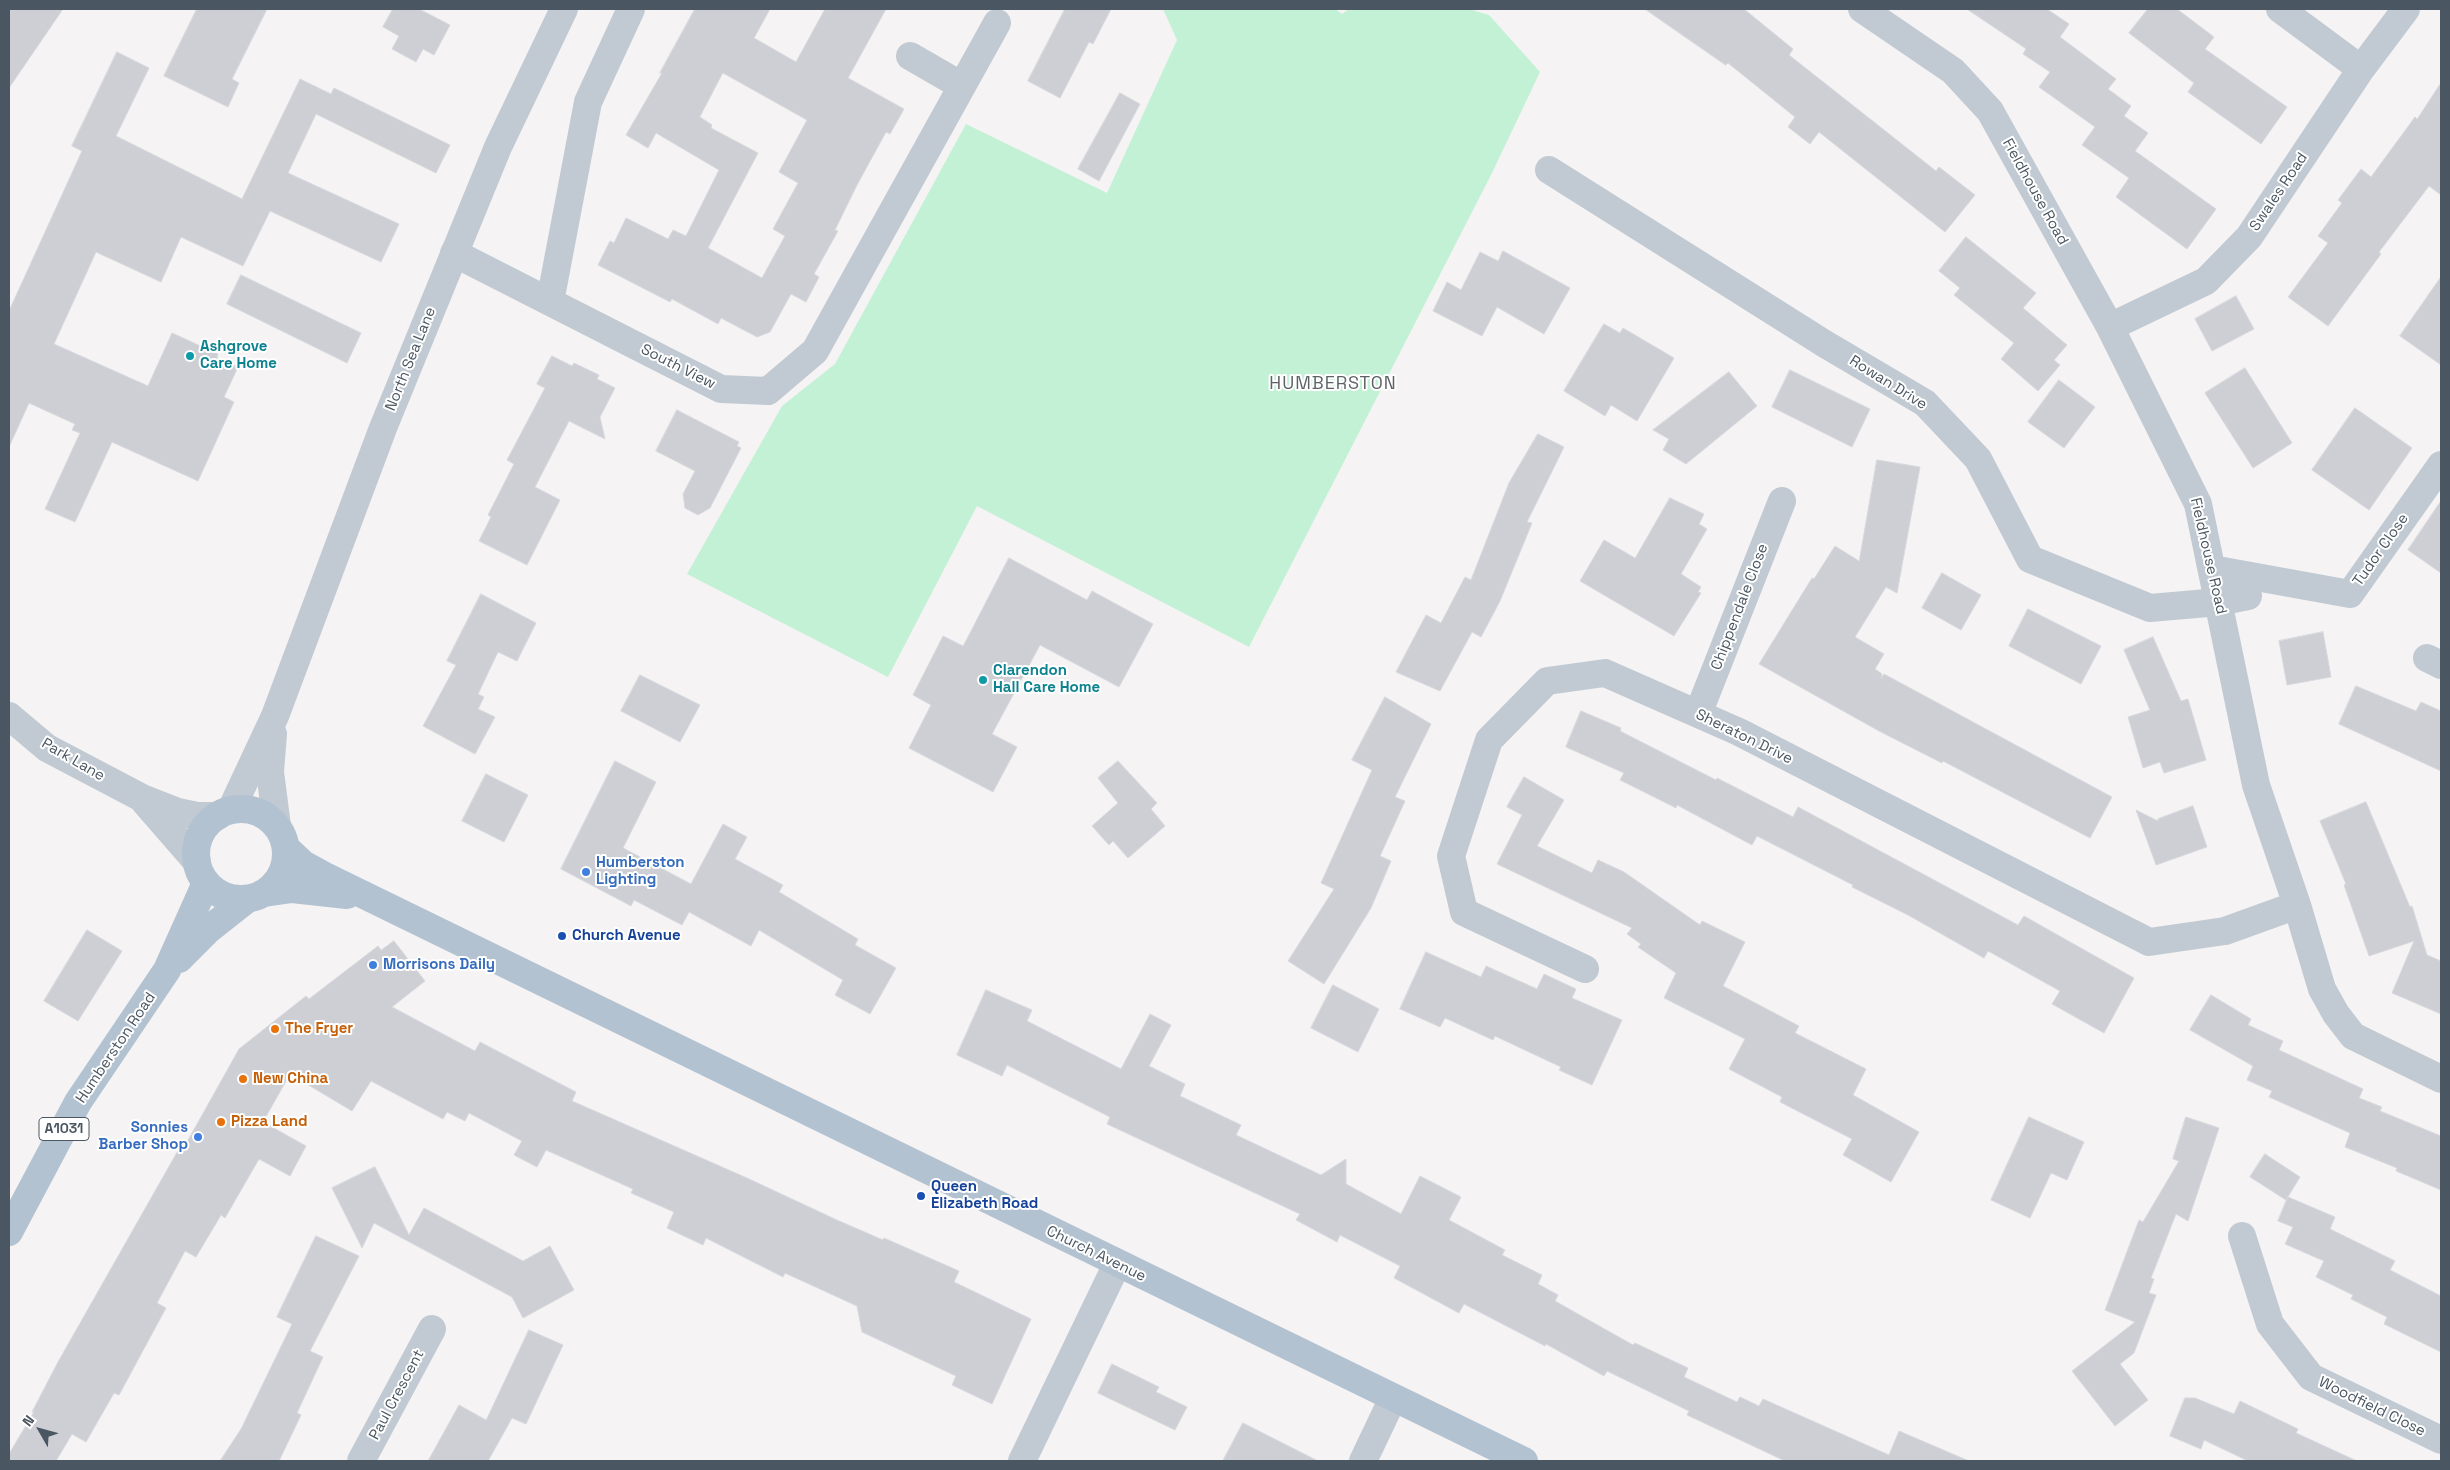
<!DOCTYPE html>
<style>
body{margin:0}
#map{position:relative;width:2450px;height:1470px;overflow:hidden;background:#f5f3f3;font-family:"Space Grotesk",sans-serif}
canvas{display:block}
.frame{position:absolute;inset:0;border:10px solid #4a5661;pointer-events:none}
.north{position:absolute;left:15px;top:1405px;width:50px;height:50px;-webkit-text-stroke:4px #fff;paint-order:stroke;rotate:308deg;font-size:14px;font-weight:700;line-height:20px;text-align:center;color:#4a5661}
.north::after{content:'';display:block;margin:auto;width:18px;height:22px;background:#4a5661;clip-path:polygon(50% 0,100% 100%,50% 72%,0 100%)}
</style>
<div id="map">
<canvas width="2450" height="1470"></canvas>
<div class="frame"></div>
<div class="north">N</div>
</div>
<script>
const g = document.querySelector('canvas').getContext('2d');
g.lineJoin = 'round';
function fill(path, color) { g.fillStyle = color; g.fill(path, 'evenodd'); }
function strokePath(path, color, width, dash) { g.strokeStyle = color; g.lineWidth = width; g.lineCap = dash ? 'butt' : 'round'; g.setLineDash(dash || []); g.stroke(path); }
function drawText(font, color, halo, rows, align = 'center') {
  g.font = font + ' "Space Grotesk",sans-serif'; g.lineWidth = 4; g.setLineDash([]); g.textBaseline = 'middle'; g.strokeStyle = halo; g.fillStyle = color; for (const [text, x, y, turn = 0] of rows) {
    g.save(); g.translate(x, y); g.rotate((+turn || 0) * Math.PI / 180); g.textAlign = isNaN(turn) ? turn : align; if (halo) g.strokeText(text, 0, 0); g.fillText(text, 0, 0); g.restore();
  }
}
const green = new Path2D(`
 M 1163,9 L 1335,9 L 1342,14 L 1349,9 L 1469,9 L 1489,15 L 1540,72 L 1492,173 L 1249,647 L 977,506 L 888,677 L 687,574 L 782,406 L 835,364 L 966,124 L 1107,193 L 1177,40 Z`);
const building = new Path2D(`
 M 9,9 L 63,9 L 9,88 Z
 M 197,9 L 267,9 L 232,79 L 239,83 L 228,107 L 164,76 Z
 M 393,9 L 419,9 L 450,25 L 434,55 L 423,49 L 416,62 L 392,49 L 399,36 L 383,27 Z
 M 695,9 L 770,9 L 754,38 L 796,62 L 825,9 L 886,9 L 848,78 L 904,109 L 890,134 L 886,132 L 857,185 L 835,230 L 838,231 L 814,274 L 819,277 L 806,302 L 791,294 L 770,332 L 757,337 L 721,318 L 718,324 L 672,299 L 670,302 L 598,265 L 610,241 L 614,243 L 626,218 L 668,239 L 673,230 L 686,236 L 719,170 L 656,133 L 648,148 L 626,135 L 662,73 L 660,73 ZM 723,73 L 807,120 L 779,172 L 798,183 L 773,229 L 785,236 L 762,278 L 708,248 L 758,153 L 711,128 L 712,125 L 700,117 Z
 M 1065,9 L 1111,9 L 1093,44 L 1089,42 L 1060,98 L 1028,81 Z
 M 1645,9 L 1744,9 L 1793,49 L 1789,55 L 1936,171 L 1939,167 L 1975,195 L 1945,232 L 1819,132 L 1810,144 L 1788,127 L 1795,117 L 1728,63 L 1726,65 Z
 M 1967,9 L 2047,9 L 2069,24 L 2060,37 L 2116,79 L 2108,89 L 2131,106 L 2124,116 L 2148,133 L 2135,151 L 2216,209 L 2187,249 L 2116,197 L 2129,178 L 2082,145 L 2095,127 L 2039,87 L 2050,72 L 2023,54 L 2026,49 Z
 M 2148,9 L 2177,9 L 2214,37 L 2205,49 L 2287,107 L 2261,144 L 2188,92 L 2194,83 L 2129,33 Z
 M 117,52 L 149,68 L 116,136 L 242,199 L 300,79 L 331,94 L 334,88 L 450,145 L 436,173 L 316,114 L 288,173 L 399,224 L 381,262 L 270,211 L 243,266 L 181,237 L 161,282 L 96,252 L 54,344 L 148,386 L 172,333 L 218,354 L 217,358 L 238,367 L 224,397 L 234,402 L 198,481 L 112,442 L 75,522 L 45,509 L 80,433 L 72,430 L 75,424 L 29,403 L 9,447 L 9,311 L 82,151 L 72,146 Z
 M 2441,83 L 2441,195 L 2429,186 L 2379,252 L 2381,254 L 2328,326 L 2288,297 L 2328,243 L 2318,236 L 2342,203 L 2338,200 L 2361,169 L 2371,177 L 2415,117 L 2417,119 Z
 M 1120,93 L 1140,104 L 1099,181 L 1078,169 Z
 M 1966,237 L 2036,293 L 2023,308 L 2067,345 L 2054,360 L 2060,365 L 2038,391 L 2001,359 L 2014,343 L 1954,295 L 1960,288 L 1939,271 Z
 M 1503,251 L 1570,288 L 1544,334 L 1497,307 L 1482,336 L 1433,311 L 1447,282 L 1461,290 L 1480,252 L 1498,261 Z
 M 241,275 L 361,333 L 347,363 L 227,304 Z
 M 2441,277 L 2441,365 L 2400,336 Z
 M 2236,296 L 2254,329 L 2212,351 L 2195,319 Z
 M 1604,324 L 1620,333 L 1623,328 L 1674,358 L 1637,421 L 1611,405 L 1605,416 L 1564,391 Z
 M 552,356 L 572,366 L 574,363 L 599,375 L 597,379 L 615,388 L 600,417 L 605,439 L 569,421 L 535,487 L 560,500 L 527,565 L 479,541 L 491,517 L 488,515 L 514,464 L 507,460 L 545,388 L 537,384 Z
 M 2245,368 L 2292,443 L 2253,468 L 2205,393 Z
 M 1790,370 L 1870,409 L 1852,447 L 1772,407 Z
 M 1729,372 L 1757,406 L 1686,464 L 1663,450 L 1669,439 L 1653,430 Z
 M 2059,380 L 2095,407 L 2064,448 L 2028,422 Z
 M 2355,408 L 2412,448 L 2369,510 L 2312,470 Z
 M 677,410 L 739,442 L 737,446 L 741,448 L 710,508 L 698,515 L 685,508 L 683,494 L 695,471 L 656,451 Z
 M 1538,434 L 1564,447 L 1527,522 L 1532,523 L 1500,601 L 1481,637 L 1472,632 L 1440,691 L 1396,672 L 1426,615 L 1441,623 L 1465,577 L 1471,580 L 1509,483 Z
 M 1877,460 L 1920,467 L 1897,593 L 1886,587 L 1855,637 L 1884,654 L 1875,669 L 1882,674 L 1881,679 L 1884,674 L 2112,797 L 2090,838 L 1943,761 L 1942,763 L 1879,731 L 1759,664 L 1812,578 L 1814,579 L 1835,546 L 1859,561 Z
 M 1670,498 L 1704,514 L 1699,524 L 1707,529 L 1681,574 L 1701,587 L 1698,592 L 1701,593 L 1674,636 L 1580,581 L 1604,540 L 1635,558 Z
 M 2441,501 L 2441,573 L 2408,550 Z
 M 1009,558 L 1087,600 L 1092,591 L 1153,624 L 1119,687 L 1040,645 L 992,734 L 1017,747 L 993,792 L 909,748 L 931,705 L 913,695 L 943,636 L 963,646 Z
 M 1942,573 L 1981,595 L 1961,630 L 1922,608 Z
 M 481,594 L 536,623 L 517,661 L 498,652 L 478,694 L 484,697 L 478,709 L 495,717 L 475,754 L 423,726 L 456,665 L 447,661 Z
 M 2028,609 L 2101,646 L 2081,684 L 2009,646 Z
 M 2323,632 L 2331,677 L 2287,685 L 2279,641 Z
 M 2153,637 L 2181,701 L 2188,699 L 2206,760 L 2164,773 L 2160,762 L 2143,768 L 2128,717 L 2150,710 L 2124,650 Z
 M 640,675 L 700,705 L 680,742 L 621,711 Z
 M 2356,686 L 2416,711 L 2421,702 L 2441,711 L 2441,771 L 2339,724 Z
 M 1385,697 L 1431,724 L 1395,797 L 1405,801 L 1380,856 L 1391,861 L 1371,908 L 1324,984 L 1288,961 L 1334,889 L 1321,883 L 1372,770 L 1352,760 Z
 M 1581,711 L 1621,728 L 1620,731 L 1716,780 L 1717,778 L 1793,817 L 1798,807 L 2018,925 L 2024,916 L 2134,978 L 2104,1033 L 2052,1004 L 2060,991 L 1988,951 L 1984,958 L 1908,915 L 1852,887 L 1853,885 L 1757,836 L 1752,845 L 1677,805 L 1676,808 L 1620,780 L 1624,773 L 1566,747 Z
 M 615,761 L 656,782 L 623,848 L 691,884 L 723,824 L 747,837 L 735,859 L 783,885 L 779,892 L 858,939 L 855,945 L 896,968 L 870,1014 L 835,995 L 843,980 L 759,930 L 751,946 L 689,912 L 682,925 L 634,900 L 631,906 L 561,869 Z
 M 1118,761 L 1157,803 L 1151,809 L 1165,826 L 1128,858 L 1113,841 L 1109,845 L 1092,826 L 1118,803 L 1098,778 Z
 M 486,774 L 528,795 L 504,842 L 462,821 Z
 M 1524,777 L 1564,800 L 1537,846 L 1592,873 L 1598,860 L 1624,872 L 1700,925 L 1702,921 L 1745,942 L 1723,986 L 1799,1026 L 1795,1033 L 1866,1069 L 1853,1095 L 1919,1132 L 1891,1182 L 1843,1155 L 1852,1139 L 1780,1102 L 1782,1097 L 1729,1069 L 1745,1039 L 1664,998 L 1676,973 L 1638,947 L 1641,944 L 1627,934 L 1632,928 L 1497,864 L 1522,815 L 1507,807 Z
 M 2366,802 L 2410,907 L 2412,906 L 2427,955 L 2441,961 L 2441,1014 L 2392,993 L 2414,941 L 2369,956 L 2344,885 L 2346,884 L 2320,821 Z
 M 2193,806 L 2207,847 L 2156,865 L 2136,810 L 2158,821 L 2158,819 Z
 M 87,930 L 122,951 L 78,1021 L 44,1001 Z
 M 394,941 L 425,981 L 392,1007 L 475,1051 L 480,1042 L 576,1092 L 572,1101 L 747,1178 L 837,1220 L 883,1240 L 884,1238 L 959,1271 L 954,1282 L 1031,1319 L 992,1404 L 952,1385 L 956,1376 L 862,1332 L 857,1306 L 785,1273 L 783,1277 L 706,1238 L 703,1245 L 667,1228 L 674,1212 L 631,1193 L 633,1189 L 546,1150 L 537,1167 L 514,1155 L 522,1141 L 469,1113 L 465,1121 L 447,1112 L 443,1119 L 371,1081 L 352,1111 L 290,1074 L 263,1122 L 306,1146 L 290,1176 L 259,1159 L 225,1218 L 221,1215 L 196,1257 L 185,1251 L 157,1303 L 166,1308 L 119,1395 L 114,1393 L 86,1442 L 72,1434 L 56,1461 L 9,1461 L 9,1454 L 34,1412 L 32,1412 L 58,1362 L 184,1140 L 187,1142 L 239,1049 L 306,996 L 309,999 L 378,946 L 381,950 Z
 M 1426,952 L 1481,977 L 1486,966 L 1537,989 L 1544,974 L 1576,989 L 1572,998 L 1622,1020 L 1592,1085 L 1559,1070 L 1561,1067 L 1495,1036 L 1493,1040 L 1445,1018 L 1440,1027 L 1400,1009 Z
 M 1333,985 L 1379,1009 L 1358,1052 L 1311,1028 Z
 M 986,990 L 1032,1010 L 1027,1021 L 1121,1069 L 1150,1014 L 1171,1025 L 1149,1066 L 1185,1084 L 1180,1096 L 1241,1125 L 1236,1135 L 1321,1175 L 1346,1159 L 1346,1184 L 1401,1214 L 1420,1176 L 1461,1197 L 1449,1220 L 1505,1250 L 1502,1255 L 1542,1275 L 1538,1284 L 1558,1295 L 1555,1301 L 1633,1345 L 1635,1343 L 1688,1368 L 1684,1377 L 1737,1402 L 1740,1397 L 1759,1406 L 1763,1399 L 1889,1455 L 1899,1431 L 1969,1461 L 1785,1461 L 1687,1415 L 1689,1411 L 1607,1371 L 1604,1376 L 1546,1344 L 1545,1346 L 1464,1304 L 1459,1313 L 1394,1278 L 1400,1266 L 1340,1235 L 1337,1242 L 1296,1220 L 1300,1214 L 1107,1124 L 1110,1117 L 1007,1065 L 1002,1076 L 957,1055 Z
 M 2211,995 L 2251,1019 L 2248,1025 L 2283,1041 L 2279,1050 L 2363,1089 L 2359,1098 L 2382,1107 L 2380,1111 L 2441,1136 L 2441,1190 L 2396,1171 L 2397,1168 L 2345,1147 L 2350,1133 L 2269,1097 L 2272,1091 L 2247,1080 L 2253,1066 L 2190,1030 Z
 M 2029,1117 L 2084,1142 L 2067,1180 L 2051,1173 L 2030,1218 L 1991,1200 Z
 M 2186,1117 L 2219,1128 L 2188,1221 L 2176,1214 L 2151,1278 L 2154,1279 L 2149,1293 L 2156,1295 L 2134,1353 L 2120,1364 L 2148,1400 L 2115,1426 L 2072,1371 L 2135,1322 L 2105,1310 L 2139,1220 L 2143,1222 L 2179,1161 L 2173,1159 Z
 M 2265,1154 L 2300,1177 L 2286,1200 L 2250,1177 Z
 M 375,1167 L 409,1235 L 424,1208 L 523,1261 L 550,1246 L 574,1290 L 523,1318 L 512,1297 L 374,1223 L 362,1248 L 332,1188 Z
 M 2288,1197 L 2335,1217 L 2330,1229 L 2395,1261 L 2390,1270 L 2441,1296 L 2441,1352 L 2384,1324 L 2387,1317 L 2351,1299 L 2353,1295 L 2316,1277 L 2324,1261 L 2285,1244 L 2293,1227 L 2278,1221 Z
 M 316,1236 L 359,1256 L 310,1351 L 323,1357 L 297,1413 L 301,1415 L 279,1461 L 220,1461 L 241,1429 L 292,1324 L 277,1317 Z
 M 529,1330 L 563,1345 L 526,1424 L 512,1418 L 488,1461 L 428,1461 L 459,1405 L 486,1420 Z
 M 1112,1364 L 1159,1387 L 1156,1392 L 1187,1407 L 1175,1430 L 1098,1393 Z
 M 2185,1398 L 2195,1398 L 2234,1414 L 2240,1401 L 2298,1429 L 2296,1433 L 2357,1461 L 2248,1461 L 2204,1440 L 2201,1449 L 2170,1436 Z
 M 1243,1423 L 1318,1461 L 1223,1461 Z`);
const minor = new Path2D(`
 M 1862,9 L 1953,71 L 1990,111 L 2110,327 L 2198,504 L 2256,785 L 2297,905 L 2322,989 L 2336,1014 L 2353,1036 L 2441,1079
 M 2280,9 L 2361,69
 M 910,56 L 962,86
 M 1549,170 L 1825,344 L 1925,403 L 1978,459 L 2030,559 L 2150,608 L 2219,602 L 2248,596
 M 454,253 L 721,389 L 768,391 L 815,351 L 997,23
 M 550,302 L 588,102 L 631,9
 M 2110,327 L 2206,281 L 2249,237 L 2361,69 L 2406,9
 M 2212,569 L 2350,594 L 2441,465
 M 2427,658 L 2441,665
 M 1698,714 L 1782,501
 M 9,716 L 47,748 L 142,798 L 178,812 L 197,816 L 218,816
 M 144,801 L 197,862
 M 1585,969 L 1464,912 L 1451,856 L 1489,740 L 1547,681 L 1605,673 L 1739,732 L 2149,942 L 2225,931 L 2297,905
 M 2242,1236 L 2270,1324 L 2311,1377 L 2441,1440
 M 361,1461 L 432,1329
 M 1022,1461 L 1117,1264
 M 1363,1461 L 1393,1398`);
const tertiary = new Path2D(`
 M 273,734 L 270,772 L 277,826
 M 231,810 L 275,716 L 383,428 L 498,147 L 564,9`);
const primary = new Path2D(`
 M196 854a45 45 0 1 1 90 0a45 45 0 1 1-90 0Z
 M 287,849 L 303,864 L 325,876 L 1524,1461
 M 264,893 L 292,889 L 347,895
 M 179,959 L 208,930 L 246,900
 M 9,1232 L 78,1102 L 167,970 L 206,883`);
const markers = [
 [190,356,5,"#0f9aa8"],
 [983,680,5,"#0f9aa8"],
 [586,872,5,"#3f7fe0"],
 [562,936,5,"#1a4fb4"],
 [373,965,5,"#3f7fe0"],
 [275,1029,5,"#e8710a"],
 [243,1079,5,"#e8710a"],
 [221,1122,5,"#e8710a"],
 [198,1137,5,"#3f7fe0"],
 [921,1196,5,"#1a4fb4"]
];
const shields = [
 [64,1129,50]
];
const shieldNames = [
 ["A1031",64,1129]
];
const streetNames = [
 ["Fieldhouse Road",2035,192,61],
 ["Swales Road",2279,192,-56],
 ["North Sea Lane",411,359,-68],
 ["South View",678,367,27],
 ["Rowan Drive",1888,383,32],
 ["Tudor Close",2381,550,-55],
 ["Fieldhouse Road",2208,556,77],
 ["Chippendale Close",1740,607,-69],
 ["Sheraton Drive",1744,737,26],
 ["Park Lane",73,760,30],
 ["Humberston Road",116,1048,-56],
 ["Church Avenue",1096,1254,26],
 ["Paul Crescent",397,1395,-62],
 ["Woodfield Close",2372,1407,26]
];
const cultureNames = [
 ["Ashgrove",200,347],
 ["Care Home",200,364],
 ["Clarendon",993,671],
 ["Hall Care Home",993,688]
];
const shopNames = [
 ["Humberston",596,863],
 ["Lighting",596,880],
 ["Morrisons Daily",383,965],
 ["Sonnies",188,1128,"right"],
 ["Barber Shop",188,1145,"right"]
];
const transitNames = [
 ["Church Avenue",572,936],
 ["Queen",931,1187],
 ["Elizabeth Road",931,1204]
];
const foodNames = [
 ["The Fryer",285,1029],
 ["New China",253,1079],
 ["Pizza Land",231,1122]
];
const quarterNames = [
 ["HUMBERSTON",1333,384]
];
fill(green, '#c3f1d5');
fill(building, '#cdcfd5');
strokePath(building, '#d7d9de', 1);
strokePath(minor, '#c1cad2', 28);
strokePath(tertiary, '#c1cad2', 28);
strokePath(primary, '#b3c2d1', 28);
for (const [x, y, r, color] of markers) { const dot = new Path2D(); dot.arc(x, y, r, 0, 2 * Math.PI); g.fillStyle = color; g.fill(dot); strokePath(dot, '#fff', 2); }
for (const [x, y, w] of shields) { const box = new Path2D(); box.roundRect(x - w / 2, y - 11.5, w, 23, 4); g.fillStyle = '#fff'; g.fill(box); strokePath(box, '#4a5661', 1); }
drawText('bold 14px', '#4a5661', null, shieldNames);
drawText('15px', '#4a5661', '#fff', streetNames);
drawText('bold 15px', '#0d838f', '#fff', cultureNames, 'left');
drawText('bold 15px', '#366cbe', '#fff', shopNames, 'left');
drawText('bold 15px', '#164399', '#fff', transitNames, 'left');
drawText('bold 15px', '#c56008', '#fff', foodNames, 'left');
g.letterSpacing = '1px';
drawText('18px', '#5f6368', '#fff', quarterNames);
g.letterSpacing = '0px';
</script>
